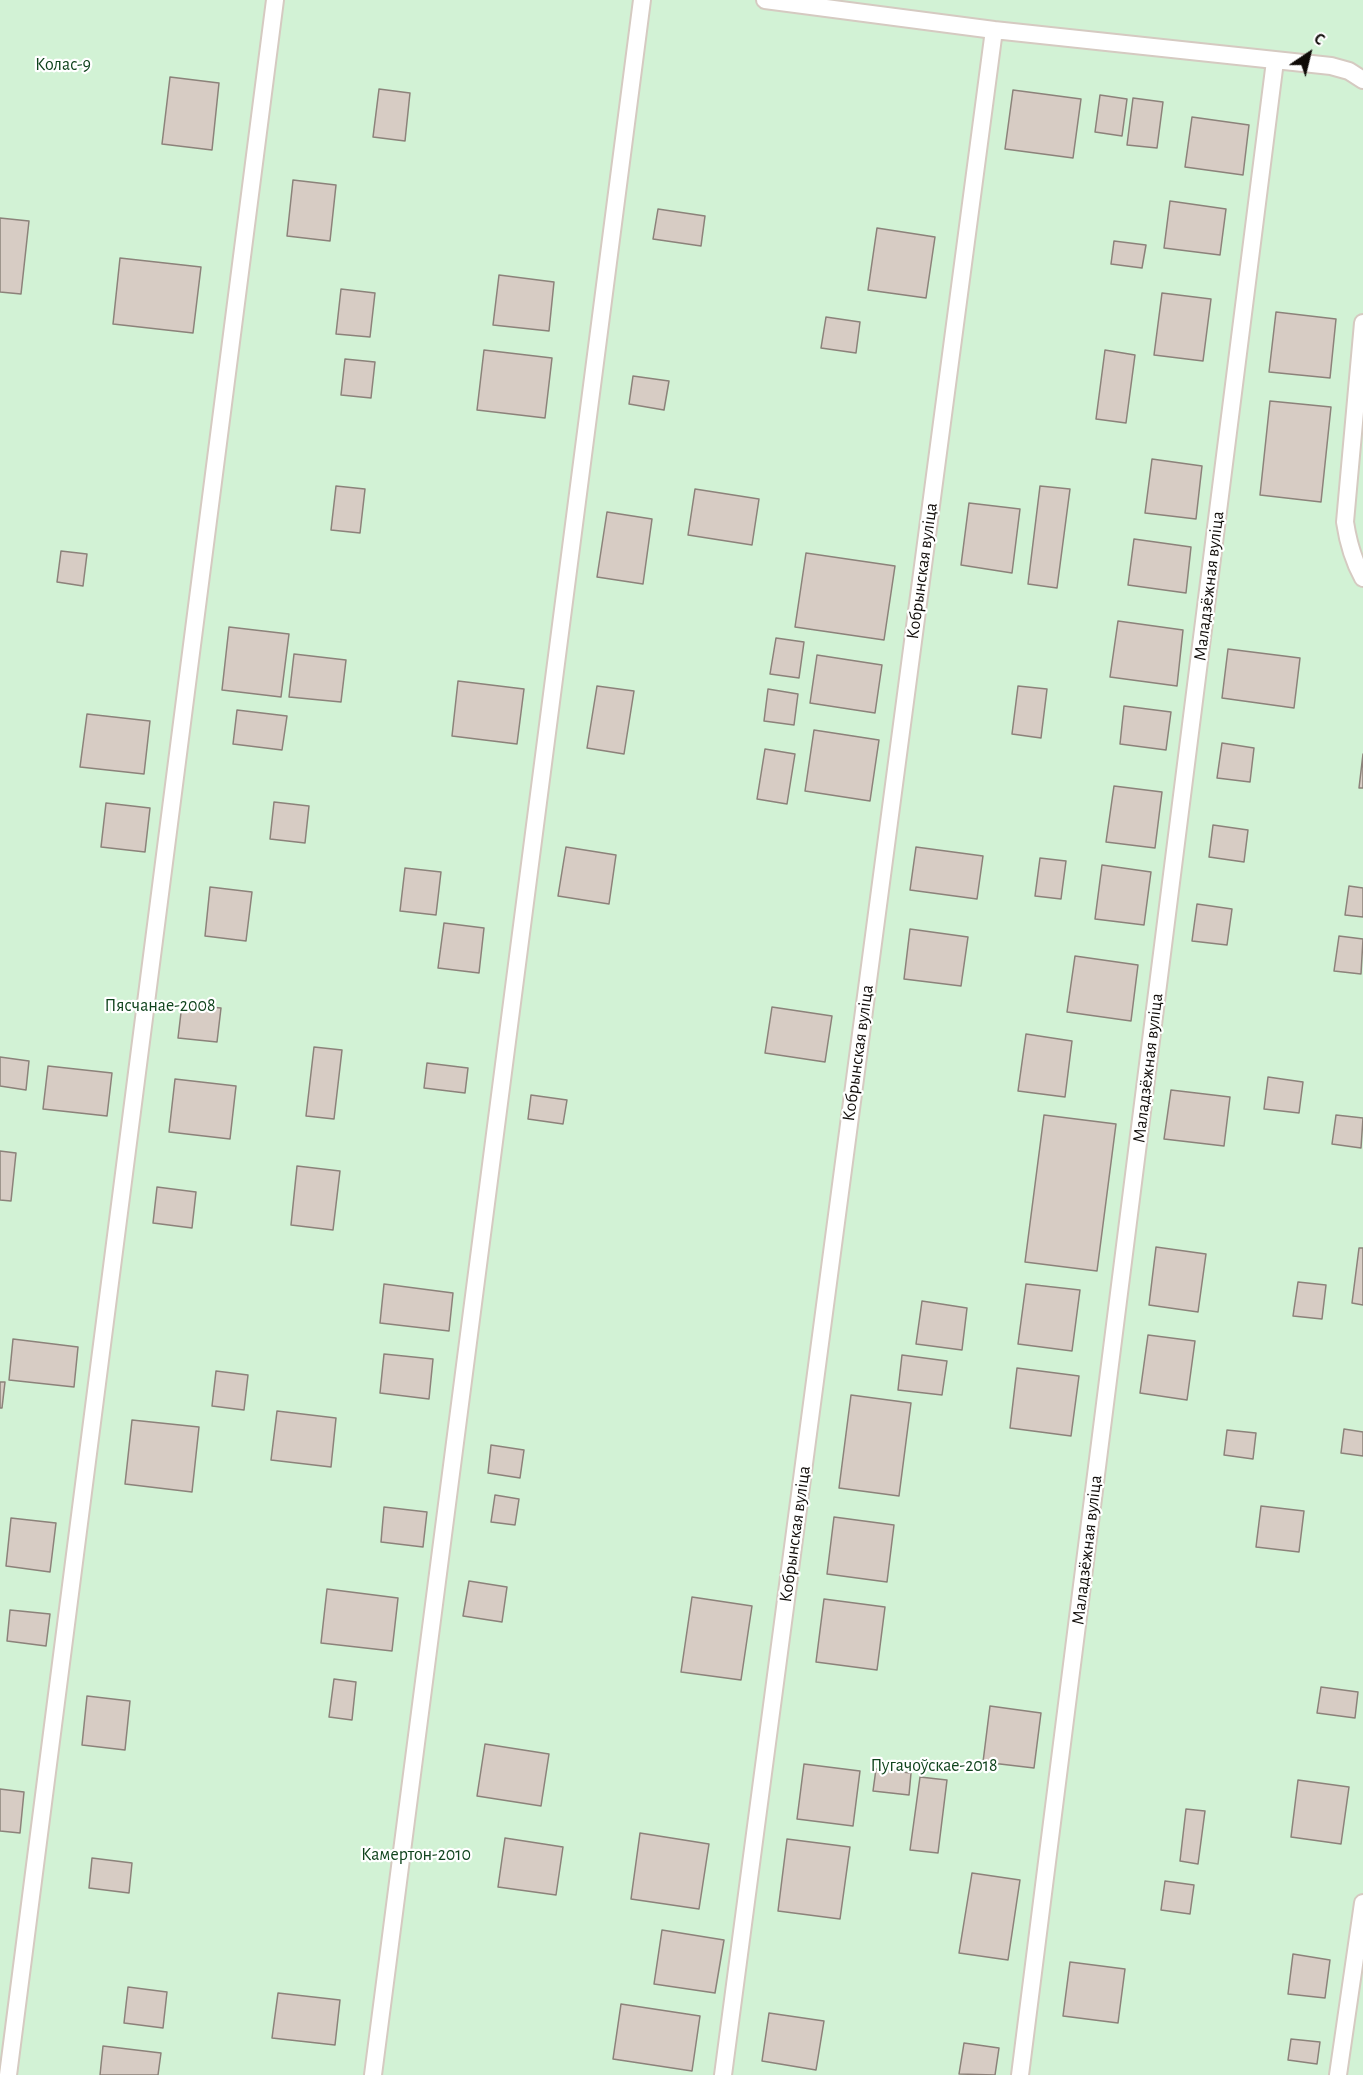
<!DOCTYPE html>
<meta charset="utf-8">
<style>
body{margin:0}
#map{position:relative;width:1363px;height:2075px;overflow:hidden;background:#fef9f6;font-family:"Alegreya Sans",sans-serif}
canvas{display:block}
.north{position:absolute;left:1279px;top:24px;width:60px;height:60px;-webkit-text-stroke:4px #fff;paint-order:stroke;rotate:35deg;font-size:16px;font-weight:700;line-height:24px;text-align:center;color:#0f0b08}
.north::after{content:'';display:block;margin:auto;width:21px;height:27px;background:#0f0b08;clip-path:polygon(50% 0,100% 100%,50% 72%,0 100%)}
</style>
<div id="map">
<canvas width="1363" height="2075"></canvas>
<div class="north">С</div>
</div>
<script>
const g = document.querySelector('canvas').getContext('2d');
g.lineJoin = 'round';
function fill(path, color) { g.fillStyle = color; g.fill(path, 'evenodd'); }
function strokePath(path, color, width, dash) { g.strokeStyle = color; g.lineWidth = width; g.lineCap = dash ? 'butt' : 'round'; g.setLineDash(dash || []); g.stroke(path); }
function drawText(font, color, halo, rows, align = 'center') {
  g.font = font + ' "Alegreya Sans",sans-serif'; g.lineWidth = 4.5; g.setLineDash([]); g.textBaseline = 'middle'; g.strokeStyle = halo; g.fillStyle = color; for (const [text, x, y, turn = 0] of rows) {
    g.save(); g.translate(x, y); g.rotate((+turn || 0) * Math.PI / 180); g.textAlign = isNaN(turn) ? turn : align; if (halo) g.strokeText(text, 0, 0); g.fillText(text, 0, 0); g.restore();
  }
}
const green = new Path2D(`
 M 0,0 L 1363,0 L 1363,2075 L 0,2075 Z`);
const building = new Path2D(`
 M 170,77 L 219,83 L 212,150 L 162,144 Z
 M 379,89 L 410,93 L 405,141 L 373,137 Z
 M 1013,90 L 1081,99 L 1073,158 L 1005,149 Z
 M 1100,95 L 1127,99 L 1122,136 L 1095,132 Z
 M 1133,98 L 1163,102 L 1157,148 L 1127,145 Z
 M 1192,117 L 1249,125 L 1243,175 L 1185,167 Z
 M 293,180 L 336,185 L 330,241 L 287,236 Z
 M 1170,201 L 1226,209 L 1220,255 L 1164,248 Z
 M 658,209 L 705,216 L 701,246 L 653,239 Z
 M 0,218 L 29,221 L 21,294 L 0,292 Z
 M 877,228 L 935,237 L 926,298 L 868,290 Z
 M 1114,241 L 1146,245 L 1142,268 L 1111,264 Z
 M 120,258 L 201,267 L 193,333 L 113,324 Z
 M 499,275 L 554,282 L 549,331 L 493,325 Z
 M 341,289 L 375,293 L 370,337 L 336,334 Z
 M 1162,293 L 1211,299 L 1203,361 L 1154,355 Z
 M 1276,312 L 1336,319 L 1330,378 L 1269,372 Z
 M 826,317 L 860,322 L 856,353 L 821,348 Z
 M 484,350 L 552,358 L 545,418 L 477,410 Z
 M 1105,350 L 1135,355 L 1126,423 L 1096,419 Z
 M 345,359 L 375,362 L 371,398 L 341,395 Z
 M 633,376 L 669,381 L 664,410 L 629,404 Z
 M 1270,401 L 1331,407 L 1321,502 L 1260,495 Z
 M 1152,459 L 1202,466 L 1196,519 L 1145,513 Z
 M 336,486 L 365,489 L 360,533 L 331,530 Z
 M 1040,486 L 1070,489 L 1057,588 L 1028,584 Z
 M 695,489 L 759,499 L 752,545 L 688,535 Z
 M 969,503 L 1020,509 L 1012,573 L 961,565 Z
 M 607,512 L 652,519 L 643,584 L 597,577 Z
 M 1134,539 L 1191,547 L 1186,593 L 1128,585 Z
 M 61,551 L 87,554 L 83,586 L 57,582 Z
 M 806,553 L 895,566 L 884,640 L 795,627 Z
 M 1118,621 L 1183,630 L 1177,686 L 1110,677 Z
 M 229,627 L 289,634 L 281,697 L 222,690 Z
 M 776,638 L 804,642 L 799,678 L 770,674 Z
 M 1228,649 L 1300,658 L 1294,708 L 1222,698 Z
 M 294,654 L 346,660 L 341,702 L 289,697 Z
 M 817,655 L 882,665 L 875,713 L 810,703 Z
 M 458,681 L 524,689 L 517,744 L 452,736 Z
 M 597,686 L 634,691 L 624,754 L 587,748 Z
 M 1018,686 L 1047,689 L 1041,738 L 1012,734 Z
 M 768,689 L 798,694 L 794,725 L 764,721 Z
 M 1124,706 L 1171,712 L 1166,750 L 1120,744 Z
 M 237,710 L 287,716 L 282,750 L 233,744 Z
 M 87,714 L 150,721 L 144,774 L 80,767 Z
 M 814,730 L 879,740 L 870,801 L 805,791 Z
 M 1222,743 L 1254,748 L 1250,782 L 1217,778 Z
 M 765,749 L 795,754 L 787,804 L 757,799 Z
 M 1363,754 L 1363,788 L 1359,788 Z
 M 1114,786 L 1162,792 L 1155,848 L 1106,842 Z
 M 274,802 L 309,806 L 305,843 L 270,839 Z
 M 106,803 L 150,808 L 145,852 L 101,847 Z
 M 1213,825 L 1248,830 L 1244,862 L 1209,857 Z
 M 566,847 L 616,855 L 609,904 L 558,896 Z
 M 916,847 L 983,856 L 977,899 L 910,890 Z
 M 1040,858 L 1066,861 L 1061,899 L 1035,896 Z
 M 1102,865 L 1151,872 L 1144,925 L 1095,919 Z
 M 405,868 L 441,872 L 436,915 L 400,911 Z
 M 1349,886 L 1363,888 L 1363,917 L 1345,915 Z
 M 210,887 L 252,892 L 246,941 L 205,936 Z
 M 1197,904 L 1232,909 L 1227,945 L 1192,941 Z
 M 444,923 L 484,928 L 479,973 L 438,968 Z
 M 910,929 L 968,937 L 961,986 L 904,979 Z
 M 1339,936 L 1363,939 L 1361,974 L 1334,971 Z
 M 1075,956 L 1138,965 L 1131,1021 L 1067,1012 Z
 M 182,1004 L 221,1008 L 217,1042 L 178,1038 Z
 M 772,1007 L 832,1016 L 825,1062 L 765,1053 Z
 M 1026,1034 L 1072,1041 L 1065,1097 L 1018,1091 Z
 M 314,1047 L 342,1050 L 334,1119 L 306,1116 Z
 M 0,1057 L 29,1061 L 26,1090 L 0,1086 Z
 M 427,1063 L 468,1068 L 465,1093 L 424,1088 Z
 M 48,1066 L 112,1073 L 107,1116 L 43,1109 Z
 M 1268,1077 L 1303,1082 L 1299,1113 L 1264,1109 Z
 M 175,1079 L 236,1086 L 230,1139 L 169,1132 Z
 M 1171,1090 L 1230,1097 L 1224,1146 L 1164,1139 Z
 M 531,1095 L 567,1100 L 563,1124 L 528,1119 Z
 M 1044,1115 L 1116,1124 L 1097,1271 L 1025,1262 Z
 M 1336,1115 L 1363,1118 L 1361,1148 L 1332,1144 Z
 M 0,1151 L 16,1153 L 11,1201 L 0,1200 Z
 M 297,1166 L 340,1171 L 333,1230 L 291,1225 Z
 M 157,1187 L 196,1192 L 192,1228 L 153,1223 Z
 M 1156,1247 L 1206,1254 L 1198,1312 L 1149,1305 Z
 M 1359,1248 L 1363,1248 L 1363,1305 L 1352,1303 Z
 M 1298,1282 L 1326,1285 L 1322,1319 L 1293,1316 Z
 M 384,1284 L 453,1293 L 449,1331 L 380,1323 Z
 M 1026,1284 L 1080,1290 L 1072,1351 L 1018,1344 Z
 M 922,1301 L 967,1308 L 962,1350 L 916,1344 Z
 M 1148,1335 L 1195,1341 L 1187,1400 L 1140,1393 Z
 M 13,1339 L 78,1347 L 74,1387 L 9,1380 Z
 M 384,1354 L 433,1359 L 429,1399 L 380,1393 Z
 M 902,1355 L 947,1361 L 942,1395 L 898,1390 Z
 M 1017,1368 L 1079,1376 L 1071,1436 L 1010,1428 Z
 M 216,1371 L 248,1375 L 244,1410 L 212,1406 Z
 M 0,1382 L 5,1382 L 2,1408 L 0,1408 Z
 M 851,1395 L 911,1403 L 899,1496 L 839,1488 Z
 M 277,1411 L 336,1418 L 331,1467 L 271,1460 Z
 M 132,1420 L 199,1427 L 192,1492 L 125,1484 Z
 M 1344,1429 L 1363,1432 L 1363,1456 L 1341,1453 Z
 M 1227,1430 L 1256,1433 L 1253,1459 L 1224,1455 Z
 M 491,1445 L 524,1450 L 520,1478 L 488,1473 Z
 M 495,1495 L 519,1499 L 515,1525 L 491,1522 Z
 M 1261,1506 L 1304,1511 L 1299,1552 L 1256,1547 Z
 M 384,1507 L 427,1512 L 423,1547 L 381,1542 Z
 M 834,1517 L 894,1525 L 887,1582 L 827,1574 Z
 M 11,1518 L 56,1523 L 50,1572 L 6,1566 Z
 M 469,1581 L 507,1587 L 502,1622 L 463,1616 Z
 M 327,1589 L 398,1598 L 392,1651 L 321,1643 Z
 M 692,1597 L 752,1606 L 741,1680 L 681,1672 Z
 M 824,1599 L 885,1607 L 877,1670 L 816,1662 Z
 M 10,1610 L 50,1614 L 46,1646 L 7,1641 Z
 M 334,1679 L 356,1682 L 352,1720 L 329,1717 Z
 M 1321,1687 L 1358,1692 L 1355,1718 L 1317,1713 Z
 M 87,1696 L 130,1701 L 125,1750 L 82,1745 Z
 M 990,1706 L 1041,1713 L 1034,1768 L 983,1762 Z
 M 485,1744 L 549,1754 L 541,1806 L 477,1796 Z
 M 804,1764 L 860,1771 L 853,1826 L 797,1819 Z
 M 876,1769 L 911,1773 L 909,1795 L 873,1791 Z
 M 920,1777 L 947,1780 L 938,1853 L 910,1850 Z
 M 1298,1780 L 1349,1787 L 1341,1844 L 1291,1837 Z
 M 0,1789 L 24,1792 L 20,1833 L 0,1831 Z
 M 1186,1809 L 1205,1811 L 1198,1864 L 1180,1861 Z
 M 640,1833 L 709,1844 L 699,1909 L 631,1899 Z
 M 505,1838 L 563,1847 L 556,1895 L 498,1887 Z
 M 787,1839 L 850,1847 L 840,1919 L 778,1911 Z
 M 92,1858 L 132,1863 L 129,1893 L 89,1888 Z
 M 972,1873 L 1020,1880 L 1008,1960 L 959,1953 Z
 M 1165,1881 L 1194,1885 L 1190,1914 L 1161,1910 Z
 M 662,1930 L 724,1940 L 715,1993 L 654,1984 Z
 M 1293,1954 L 1330,1960 L 1325,1998 L 1288,1994 Z
 M 1070,1962 L 1125,1969 L 1118,2023 L 1063,2016 Z
 M 128,1987 L 167,1992 L 163,2028 L 124,2023 Z
 M 278,1993 L 340,2000 L 335,2045 L 272,2038 Z
 M 621,2004 L 700,2016 L 692,2071 L 613,2059 Z
 M 769,2013 L 824,2021 L 816,2070 L 762,2061 Z
 M 1291,2039 L 1320,2042 L 1317,2064 L 1288,2060 Z
 M 964,2043 L 999,2048 L 995,2075 L 959,2074 Z
 M 103,2046 L 161,2053 L 158,2075 L 100,2075 Z`);
const service = new Path2D(`
 M 765,0 L 994,30 L 1331,66 L 1349,71 L 1363,80
 M 1363,323 L 1345,522 C 1348,542 1353,560 1363,578
 M 8,2075 L 275,0
 M 373,2075 L 642,0
 M 723,2075 L 994,30
 M 1020,2075 L 1275,61
 M 1338,2075 L 1363,1903`);
const parkNames = [
 ["Колас-9",63,65],
 ["Пясчанае-2008",160,1006],
 ["Пугачоўскае-2018",934,1766],
 ["Камертон-2010",416,1855]
];
const streetNames = [
 ["Кобрынская вуліца",922,571,-82],
 ["Маладзёжная вуліца",1209,586,-83],
 ["Кобрынская вуліца",858,1053,-82],
 ["Маладзёжная вуліца",1148,1068,-83],
 ["Кобрынская вуліца",795,1534,-82],
 ["Маладзёжная вуліца",1087,1550,-83]
];
fill(green, '#d2f2d5');
fill(building, '#d7ccc4');
strokePath(building, '#8c827a', 1.5);
strokePath(service, '#d5cac1', 20);
strokePath(service, '#fff', 16);
drawText('18px', '#0f431c', '#fff', parkNames);
drawText('18px', '#0f0b08', '#fff', streetNames);
</script>
